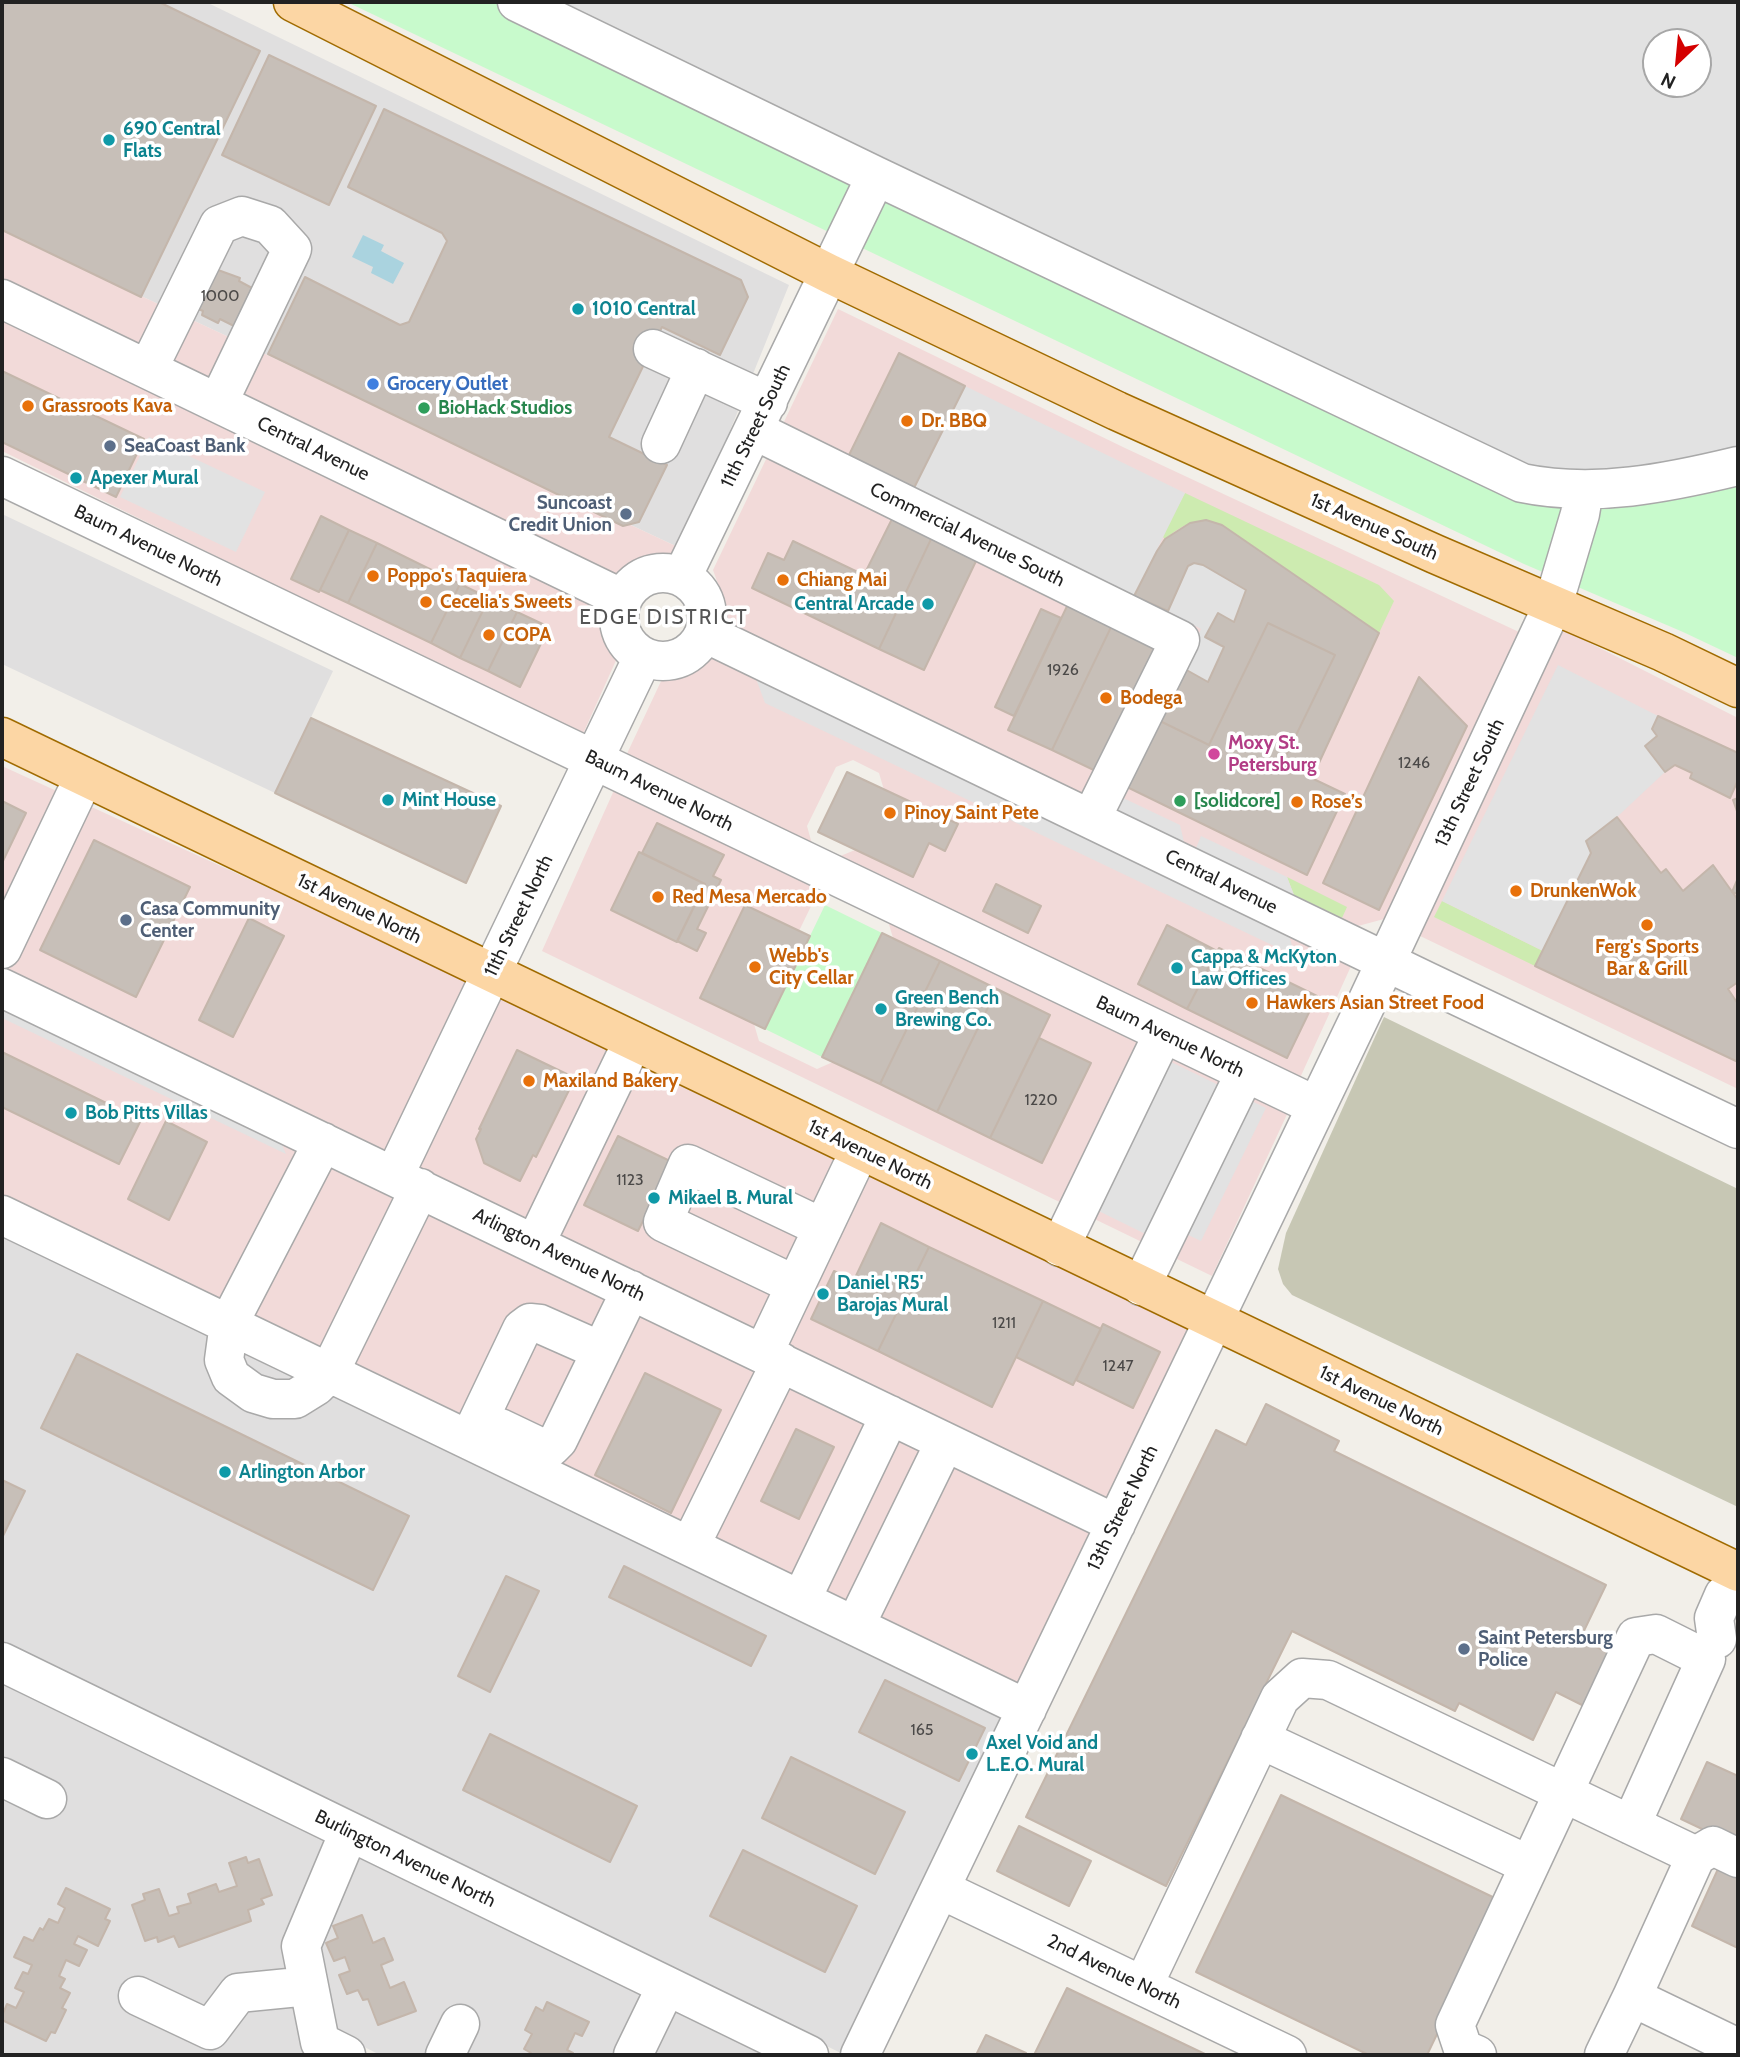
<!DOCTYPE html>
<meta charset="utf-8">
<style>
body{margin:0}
#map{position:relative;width:1740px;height:2057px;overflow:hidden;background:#f2efe9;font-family:Cabin,sans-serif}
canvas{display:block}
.frame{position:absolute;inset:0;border:4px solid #222;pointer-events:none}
.north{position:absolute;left:1642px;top:28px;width:70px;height:70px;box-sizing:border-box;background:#fff;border:2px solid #a7a7a7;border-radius:50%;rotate:206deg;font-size:19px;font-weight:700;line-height:28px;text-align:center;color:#222}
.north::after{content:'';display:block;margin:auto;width:24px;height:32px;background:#d40000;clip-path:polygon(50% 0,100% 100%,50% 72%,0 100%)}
</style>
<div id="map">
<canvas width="1740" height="2057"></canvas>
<div class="frame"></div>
<div class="north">N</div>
</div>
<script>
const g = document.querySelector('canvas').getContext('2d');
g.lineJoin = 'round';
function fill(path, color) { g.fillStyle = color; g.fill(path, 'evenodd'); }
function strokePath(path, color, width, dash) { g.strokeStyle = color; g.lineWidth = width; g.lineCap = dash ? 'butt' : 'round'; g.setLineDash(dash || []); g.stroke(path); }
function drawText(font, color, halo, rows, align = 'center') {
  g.font = font + ' Cabin,sans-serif'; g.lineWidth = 7; g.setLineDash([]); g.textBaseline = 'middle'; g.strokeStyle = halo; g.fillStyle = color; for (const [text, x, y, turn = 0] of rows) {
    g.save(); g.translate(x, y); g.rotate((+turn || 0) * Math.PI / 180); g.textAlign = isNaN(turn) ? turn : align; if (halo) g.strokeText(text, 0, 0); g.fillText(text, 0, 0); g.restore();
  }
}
const residential = new Path2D(`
 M 2,2 L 206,2 L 789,285 L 682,549 L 2,231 Z
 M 2,514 L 333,671 L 275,793 L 2,664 Z
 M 2,1215 L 1023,1685 L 845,2055 L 2,1644 Z
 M 2,1679 L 331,1841 L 288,1940 L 313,2055 L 2,2055 Z
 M 356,1853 L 647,1995 L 618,2055 L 380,2055 L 333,2031 L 316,1946 Z
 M 672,2007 L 772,2055 L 649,2055 Z`);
const commercial = new Path2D(`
 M 2,231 L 682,549 L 678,557 L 666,555 L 653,557 L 635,565 L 620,579 L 2,278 Z
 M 838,309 L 1125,448 L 1519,632 L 1384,919 L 1358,926 L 724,621 L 722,595 L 713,570 Z
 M 2,320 L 608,608 L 607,633 L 618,656 L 582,736 L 2,451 Z
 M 1562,629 L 1738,718 L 1738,1089 L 1416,934 Z
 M 713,656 L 1352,964 L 1299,1080 L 624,760 L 663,677 L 688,671 ZM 853,760 L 879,773 L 884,790 L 855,850 L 838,857 L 812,844 L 807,826 L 836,767 Z
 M 2,766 L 472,981 L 388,1156 L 2,971 Z
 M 615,788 L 1289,1110 L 1212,1276 L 542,951 ZM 830,893 L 888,921 L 893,938 L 833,1062 L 817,1069 L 759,1041 L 754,1024 L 814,900 Z
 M 497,993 L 1195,1329 L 1110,1504 L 413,1168 Z
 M 2,1005 L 1096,1533 L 1023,1685 L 2,1215 Z`);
const construction = new Path2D(`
 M 1384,1017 L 1738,1189 L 1738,1507 L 1292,1295 L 1283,1284 L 1278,1269 L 1286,1233 Z`);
const grass = new Path2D(`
 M 1185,493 L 1379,585 L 1394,601 L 1379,633 L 1223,526 C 1197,517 1186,522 1165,539 L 1162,536 Z
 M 1287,877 L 1347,907 L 1342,918 L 1294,895 Z
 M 1442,901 L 1543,951 L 1535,966 L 1434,917 Z`);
const park = new Path2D(`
 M 347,2 L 1738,2 L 1738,658 L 1683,632 L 1524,564 ZM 1656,42 L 1698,42 L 1698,84 L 1656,84 Z
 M 825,905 L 882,933 L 822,1057 L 765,1029 Z`);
const parking = new Path2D(`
 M 500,2 L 1738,2 L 1738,484 L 1527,496 ZM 1656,42 L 1698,42 L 1698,84 L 1656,84 Z
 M 965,386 L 1185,493 L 1134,596 L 914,488 Z
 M 149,437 L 265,492 L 236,552 L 120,497 Z
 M 1194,563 L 1203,565 L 1246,590 L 1234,622 L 1218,613 L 1206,637 L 1224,647 L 1208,682 L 1183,668 L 1201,629 L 1168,611 L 1188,566 Z
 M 1558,665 L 1658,716 L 1652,729 L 1657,736 L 1645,746 L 1665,772 L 1617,817 L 1586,841 L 1591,853 L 1543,951 L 1442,901 Z
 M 755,676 L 1288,932 L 1295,956 L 765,703 Z
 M 1119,796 L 1180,825 L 1184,842 L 1113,808 Z
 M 1201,836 L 1287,877 L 1294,895 L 1196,848 Z
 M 2,997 L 275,1128 L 286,1154 L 2,1018 Z
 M 1138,1046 L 1266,1108 L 1201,1241 L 1180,1231 L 1172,1247 L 1066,1195 Z`);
const water = new Path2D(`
 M 363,235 L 384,245 L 381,251 L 404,263 L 393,284 L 371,273 L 373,267 L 352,257 Z`);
const building = new Path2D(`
 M 2,2 L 159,2 L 260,51 L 141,297 L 2,230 Z
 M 269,55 L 376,106 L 329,205 L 222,155 Z
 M 384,109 L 741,280 L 748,297 L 720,355 L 662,327 L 609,437 L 667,465 L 639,522 L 623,526 L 268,354 L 305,277 L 400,325 L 409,322 L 447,241 L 442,233 L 348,187 Z
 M 207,266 L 240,278 L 239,281 L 252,288 L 234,326 L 220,319 L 218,323 L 202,315 L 203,311 L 188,305 Z
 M 899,353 L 965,386 L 914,488 L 849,455 Z
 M 2,371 L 144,439 L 116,497 L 2,442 Z
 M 321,516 L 349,530 L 319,592 L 291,579 Z
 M 892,519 L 932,537 L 879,649 L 752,588 L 768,553 L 784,560 L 793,541 L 864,575 Z
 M 1206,520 L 1222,525 L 1379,633 L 1312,778 L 1282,764 L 1335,655 L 1268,623 L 1209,745 L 1158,720 L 1183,668 L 1208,682 L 1224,647 L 1205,637 L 1218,613 L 1234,622 L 1246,590 L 1203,565 L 1194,563 L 1188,566 L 1168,611 L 1134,596 L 1157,551 L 1165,539 L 1190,523 Z
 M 349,530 L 377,543 L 348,603 L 320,590 Z
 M 932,537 L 977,559 L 924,670 L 879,649 Z
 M 377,543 L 460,584 L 431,643 L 348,603 Z
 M 460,584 L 489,598 L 460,658 L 431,643 Z
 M 489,598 L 517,612 L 488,671 L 460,658 Z
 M 1069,602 L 1113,623 L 1052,750 L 1008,730 Z
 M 1041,609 L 1061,618 L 1014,716 L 995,707 Z
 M 517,612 L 549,627 L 520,687 L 488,671 Z
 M 1113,623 L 1160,647 L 1100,773 L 1052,750 Z
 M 1268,623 L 1335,655 L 1282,764 L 1345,794 L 1307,875 L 1125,786 L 1158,720 L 1209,745 Z
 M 1419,677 L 1467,726 L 1379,910 L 1323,883 Z
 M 1658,716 L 1738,753 L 1738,780 L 1730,798 L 1690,778 L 1692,773 L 1675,765 L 1665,772 L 1645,746 L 1657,736 L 1652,729 Z
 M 311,718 L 501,806 L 466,883 L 275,793 Z
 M 847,772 L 958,824 L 945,851 L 929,843 L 913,877 L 818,832 Z
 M 1738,798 L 1738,814 L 1733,800 Z
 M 2,801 L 26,813 L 2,863 Z
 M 1617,817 L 1661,873 L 1666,869 L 1683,891 L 1713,865 L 1738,900 L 1738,982 L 1728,989 L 1738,1004 L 1738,1062 L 1535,966 L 1591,853 L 1586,841 Z
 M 657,823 L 724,855 L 713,876 L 721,880 L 697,929 L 706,933 L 697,951 L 677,941 L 705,884 L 642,853 Z
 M 94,840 L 190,887 L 136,997 L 40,950 Z
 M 639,852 L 705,884 L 677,942 L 611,910 Z
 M 1738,878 L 1738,894 L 1732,892 Z
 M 996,884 L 1041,906 L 1028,933 L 983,911 Z
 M 745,905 L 810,936 L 765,1029 L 700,998 Z
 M 249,918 L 284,936 L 233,1037 L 199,1020 Z
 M 1167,925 L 1217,951 L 1187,1009 L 1138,984 Z
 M 882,933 L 940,961 L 880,1084 L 822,1057 Z
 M 1219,948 L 1317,996 L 1287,1058 L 1187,1009 Z
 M 940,961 L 997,989 L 937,1112 L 880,1084 Z
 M 997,989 L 1050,1015 L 990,1138 L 937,1112 Z
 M 1039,1038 L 1091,1063 L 1042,1163 L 990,1138 Z
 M 517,1050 L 575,1078 L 536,1157 L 533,1155 L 520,1181 L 484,1163 L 476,1139 L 481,1129 L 479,1129 Z
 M 2,1052 L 141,1120 L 119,1164 L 2,1107 Z
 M 166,1121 L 207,1142 L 169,1220 L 128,1199 Z
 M 618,1136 L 672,1162 L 638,1231 L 584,1205 Z
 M 881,1223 L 929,1247 L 878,1351 L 811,1319 L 834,1271 L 854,1280 Z
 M 929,1247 L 1043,1301 L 992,1407 L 878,1351 Z
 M 1043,1301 L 1101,1329 L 1073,1385 L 1016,1357 Z
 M 1103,1324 L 1160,1352 L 1133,1408 L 1076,1380 Z
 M 77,1354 L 409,1516 L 373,1590 L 41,1428 Z
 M 645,1373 L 721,1410 L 671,1513 L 595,1475 Z
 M 1266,1404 L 1339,1441 L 1334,1451 L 1606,1585 L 1580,1639 L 1619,1658 L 1594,1711 L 1556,1692 L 1533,1740 L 1459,1703 L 1455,1711 L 1292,1631 L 1166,1886 L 1026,1817 L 1216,1430 L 1246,1445 Z
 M 796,1429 L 834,1447 L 799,1519 L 761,1501 Z
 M 2,1480 L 25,1491 L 2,1538 Z
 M 624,1566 L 766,1636 L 751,1666 L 609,1597 Z
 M 506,1576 L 539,1591 L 490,1692 L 458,1676 Z
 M 885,1680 L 985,1728 L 959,1781 L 859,1732 Z
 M 490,1734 L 637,1806 L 610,1862 L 463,1790 Z
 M 791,1757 L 905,1812 L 875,1874 L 762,1818 Z
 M 1707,1762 L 1738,1776 L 1738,1846 L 1681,1819 Z
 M 1281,1795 L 1501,1901 L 1427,2055 L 1369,2055 L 1196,1972 Z
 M 1019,1826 L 1091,1861 L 1069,1906 L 997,1871 Z
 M 743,1850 L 857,1906 L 825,1972 L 710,1916 Z
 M 246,1857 L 248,1863 L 259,1859 L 272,1895 L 261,1899 L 264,1904 L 248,1910 L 251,1921 L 179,1947 L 174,1936 L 158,1942 L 157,1937 L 145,1941 L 132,1905 L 145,1900 L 143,1894 L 159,1889 L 169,1916 L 179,1913 L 177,1907 L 191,1903 L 188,1894 L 216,1884 L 219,1892 L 237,1886 L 229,1863 Z
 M 1718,1869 L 1738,1878 L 1738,1948 L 1692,1926 Z
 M 66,1888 L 110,1909 L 105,1919 L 110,1921 L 98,1946 L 78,1936 L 74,1944 L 87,1950 L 79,1966 L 66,1960 L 59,1976 L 65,1979 L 60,1988 L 70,1993 L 62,2008 L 66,2010 L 55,2033 L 51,2032 L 46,2041 L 2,2020 L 2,2016 L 7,2004 L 16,2008 L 24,1992 L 15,1988 L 23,1972 L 28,1974 L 32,1965 L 14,1957 L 24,1937 L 33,1941 L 40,1928 L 43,1930 L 49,1919 L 58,1923 L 65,1908 L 58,1904 Z
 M 362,1915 L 373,1943 L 384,1938 L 393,1960 L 381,1965 L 390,1988 L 404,1982 L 416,2011 L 378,2025 L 368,1999 L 363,2000 L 358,1990 L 347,1994 L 339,1975 L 350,1971 L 345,1957 L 334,1961 L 326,1943 L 338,1938 L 333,1926 Z
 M 1067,1988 L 1207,2055 L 1034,2055 Z
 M 547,2002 L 589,2022 L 582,2036 L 575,2033 L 567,2050 L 573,2053 L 572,2055 L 530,2055 L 531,2053 L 524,2049 L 532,2034 L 525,2030 L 536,2007 L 543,2011 Z
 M 986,2035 L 1026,2053 L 1026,2055 L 976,2055 Z`);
const minor = new Path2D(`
 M 517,2 L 876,176 L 1522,483 C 1594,498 1668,483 1738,466
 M 2,299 L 623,599
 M 653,349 L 768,402
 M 148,369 L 219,225 L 242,216 L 270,225 L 292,249 L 218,403
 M 754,430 L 1180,640 L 1091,819
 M 661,444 L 696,368
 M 2,476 L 1316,1106
 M619 617a44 44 0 1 1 88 0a44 44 0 1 1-88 0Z
 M 682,577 L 876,176
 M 705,633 L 1426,981 L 1738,1129
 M 2,949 L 84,777
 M 2,988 L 1116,1524
 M 323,1142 L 229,1323 L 224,1360 L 231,1377 L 253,1393 L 273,1399 L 295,1399 L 316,1386 L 329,1373 L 420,1188
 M 394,1176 L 643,657
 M 2,1215 L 1027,1709
 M 535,1244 L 633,1041
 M 1060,1247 L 1163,1034
 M 795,1285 L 663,1222 L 688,1164 L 823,1228
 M 1141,1286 L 1245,1073
 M 763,1354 L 860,1150
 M 500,1428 L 542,1448 L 551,1447 L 558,1440 L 631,1290
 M 469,1440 L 522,1329 L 530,1323 L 540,1324 L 601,1351
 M 690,1546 L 781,1362
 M 801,1600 L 890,1415
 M 855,1626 L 945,1442
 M 1717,1639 L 1714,1618 L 1724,1595 L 1738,1589
 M 2,1662 L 809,2055
 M 1260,1739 L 1529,1865
 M 2,1777 L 47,1799
 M 940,1889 L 1287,2055
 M 1143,1986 L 1280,1698 L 1302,1678 L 1328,1680 L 1696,1856
 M 138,1996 L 210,2030 L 238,1993 L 309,1986
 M 1632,1997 L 1696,1856 L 1713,1846 L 1738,1858
 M 346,2055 L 320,2042 L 301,1946 L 349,1832
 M 445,2055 L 460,2024
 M 633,2055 L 666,1987
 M 860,2055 L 1367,1002 L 1553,605 L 1580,514 L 1584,490
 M 1477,2055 L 1463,2049 L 1455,2025 L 1636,1637 L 1656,1634 L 1706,1659 L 1631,1825
 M 1604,2055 L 1632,1997 L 1738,2048`);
const major = new Path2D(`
 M 293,2 L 830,274 L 1117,411 L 1435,554 L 1663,652 L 1738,688
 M 2,737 L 1738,1572`);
const markers = [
 [109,140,7,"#0f9aa8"],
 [578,309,7,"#0f9aa8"],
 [373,384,7,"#3f7fe0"],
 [28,406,7,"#e8710a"],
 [424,408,7,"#2e9e5b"],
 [907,421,7,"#e8710a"],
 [110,446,7,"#5c6f8a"],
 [76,478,7,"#0f9aa8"],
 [626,514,7,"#5c6f8a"],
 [373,576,7,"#e8710a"],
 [783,580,7,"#e8710a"],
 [426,602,7,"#e8710a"],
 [928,604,7,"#0f9aa8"],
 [489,635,7,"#e8710a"],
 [1106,698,7,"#e8710a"],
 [1214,754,7,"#d1479c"],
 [388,800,7,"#0f9aa8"],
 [1180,801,7,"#2e9e5b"],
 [1297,802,7,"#e8710a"],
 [890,813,7,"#e8710a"],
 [1516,891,7,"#e8710a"],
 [658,897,7,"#e8710a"],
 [126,920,7,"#5c6f8a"],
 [1647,925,7,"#e8710a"],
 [755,967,7,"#e8710a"],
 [1177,968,7,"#0f9aa8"],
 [1252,1003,7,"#e8710a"],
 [881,1009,7,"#0f9aa8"],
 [529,1081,7,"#e8710a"],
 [71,1113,7,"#0f9aa8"],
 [654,1198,7,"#0f9aa8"],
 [823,1294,7,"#0f9aa8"],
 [225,1472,7,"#0f9aa8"],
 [1464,1649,7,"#5c6f8a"],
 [972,1754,7,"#0f9aa8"]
];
const numberNames = [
 ["1000",220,296],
 ["1926",1063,670],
 ["1246",1414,763],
 ["1220",1041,1100],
 ["1123",630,1180],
 ["1211",1004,1323],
 ["1247",1118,1366],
 ["165",922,1730]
];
const cultureNames = [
 ["690 Central",123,129],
 ["Flats",123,151],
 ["1010 Central",592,309],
 ["Apexer Mural",90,478],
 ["Central Arcade",914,604,"right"],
 ["Mint House",402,800],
 ["Cappa & McKyton",1191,957],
 ["Law Offices",1191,979],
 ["Green Bench",895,998],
 ["Brewing Co.",895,1020],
 ["Bob Pitts Villas",85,1113],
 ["Mikael B. Mural",668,1198],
 ["Daniel 'R5'",837,1283],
 ["Barojas Mural",837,1305],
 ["Arlington Arbor",239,1472],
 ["Axel Void and",986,1743],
 ["L.E.O. Mural",986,1765]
];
const shopNames = [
 ["Grocery Outlet",387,384]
];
const foodNames = [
 ["Grassroots Kava",42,406],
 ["Dr. BBQ",921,421],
 ["Poppo's Taquiera",387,576],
 ["Chiang Mai",797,580],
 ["Cecelia's Sweets",440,602],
 ["COPA",503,635],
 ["Bodega",1120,698],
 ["Rose’s",1311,802],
 ["Pinoy Saint Pete",904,813],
 ["DrunkenWok",1530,891],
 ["Red Mesa Mercado",672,897],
 ["Ferg's Sports",1647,947,"center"],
 ["Bar & Grill",1647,969,"center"],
 ["Webb's",769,956],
 ["City Cellar",769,978],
 ["Hawkers Asian Street Food",1266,1003],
 ["Maxiland Bakery",543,1081]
];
const leisureNames = [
 ["BioHack Studios",438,408],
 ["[solidcore]",1194,801]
];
const streetNames = [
 ["11th Street South",756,426,-64],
 ["Central Avenue",313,449,26],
 ["1st Avenue South",1374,527,24],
 ["Commercial Avenue South",967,535,26],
 ["Baum Avenue North",148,546,26],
 ["13th Street South",1470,783,-65],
 ["Baum Avenue North",659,791,26],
 ["Central Avenue",1221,882,26],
 ["1st Avenue North",359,909,26],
 ["11th Street North",519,916,-64],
 ["Baum Avenue North",1170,1037,26],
 ["1st Avenue North",870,1155,26],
 ["Arlington Avenue North",559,1255,26],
 ["1st Avenue North",1381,1401,26],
 ["13th Street North",1123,1508,-64],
 ["Burlington Avenue North",405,1859,26],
 ["2nd Avenue North",1114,1972,26]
];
const serviceNames = [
 ["SeaCoast Bank",124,446],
 ["Suncoast",612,503,"right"],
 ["Credit Union",612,525,"right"],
 ["Casa Community",140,909],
 ["Center",140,931],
 ["Saint Petersburg",1478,1638],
 ["Police",1478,1660]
];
const hotelNames = [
 ["Moxy St.",1228,743],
 ["Petersburg",1228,765]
];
const neighbourhoodNames = [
 ["EDGE DISTRICT",664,618]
];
fill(residential, '#e0dfdf');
fill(commercial, '#f2dad9');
fill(construction, '#c7c7b4');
fill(grass, '#cdebb0');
fill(park, '#c8facc');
fill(parking, '#e2e2e2');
fill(water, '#aad3df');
fill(building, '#c7bfb8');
strokePath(building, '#c4b6ab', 2);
strokePath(minor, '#a9a9a9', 41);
strokePath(major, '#a06b00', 41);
strokePath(minor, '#fff', 38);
strokePath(major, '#fcd6a4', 38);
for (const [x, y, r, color] of markers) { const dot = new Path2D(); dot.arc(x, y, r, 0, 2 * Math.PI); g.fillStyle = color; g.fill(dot); strokePath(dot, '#fff', 2.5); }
drawText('16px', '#4b4948', null, numberNames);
drawText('bold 19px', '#0d838f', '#fff', cultureNames, 'left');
drawText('bold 19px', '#366cbe', '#fff', shopNames, 'left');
drawText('bold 19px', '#c56008', '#fff', foodNames, 'left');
drawText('bold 19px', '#27864d', '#fff', leisureNames, 'left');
drawText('19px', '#222', '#fff', streetNames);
drawText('bold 19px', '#4e5e75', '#fff', serviceNames, 'left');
drawText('bold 19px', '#b23c85', '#fff', hotelNames, 'left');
g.letterSpacing = '2px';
drawText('21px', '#555', '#fff', neighbourhoodNames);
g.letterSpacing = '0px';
</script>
